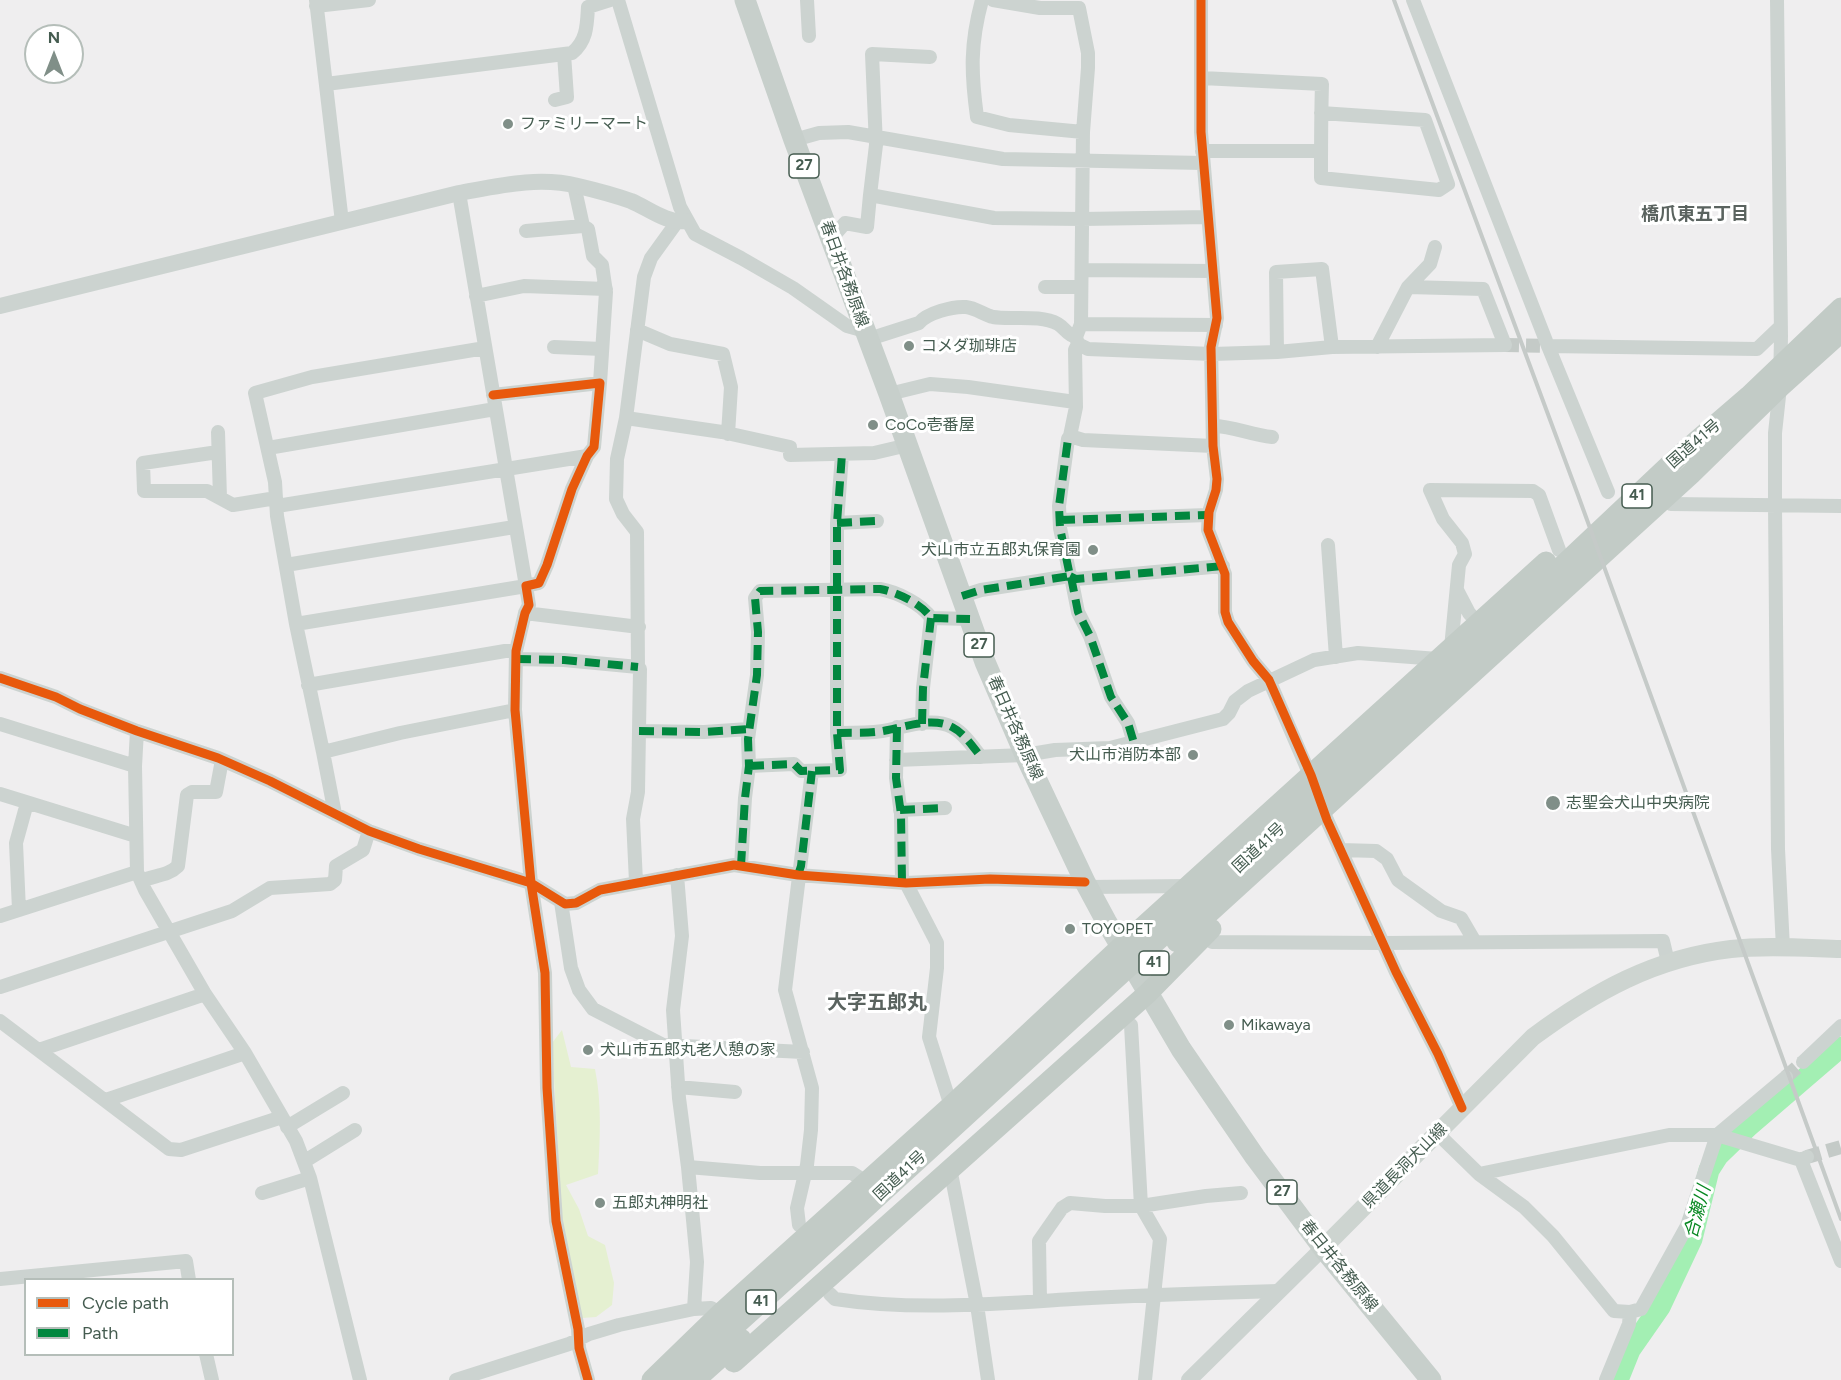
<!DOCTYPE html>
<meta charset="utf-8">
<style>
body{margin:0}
#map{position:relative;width:1841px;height:1380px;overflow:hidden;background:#efeeef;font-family:Figtree,sans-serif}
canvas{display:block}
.legend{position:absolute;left:24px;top:1278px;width:210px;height:78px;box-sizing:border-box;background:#fff;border:2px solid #b5beb9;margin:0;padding:8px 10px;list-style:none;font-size:18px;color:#455c50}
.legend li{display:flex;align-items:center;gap:12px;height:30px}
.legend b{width:30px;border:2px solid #b5beb9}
.north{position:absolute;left:24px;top:24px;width:60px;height:60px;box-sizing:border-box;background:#fff;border:2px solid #b5beb9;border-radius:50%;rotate:0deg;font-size:16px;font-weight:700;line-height:24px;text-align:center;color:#455c50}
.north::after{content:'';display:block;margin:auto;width:21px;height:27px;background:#808f88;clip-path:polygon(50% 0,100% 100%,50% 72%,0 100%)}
</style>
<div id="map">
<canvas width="1841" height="1380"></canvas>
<ul class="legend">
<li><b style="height:8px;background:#e8590c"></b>Cycle path</li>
<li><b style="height:8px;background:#00873e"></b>Path</li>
</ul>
<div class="north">N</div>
</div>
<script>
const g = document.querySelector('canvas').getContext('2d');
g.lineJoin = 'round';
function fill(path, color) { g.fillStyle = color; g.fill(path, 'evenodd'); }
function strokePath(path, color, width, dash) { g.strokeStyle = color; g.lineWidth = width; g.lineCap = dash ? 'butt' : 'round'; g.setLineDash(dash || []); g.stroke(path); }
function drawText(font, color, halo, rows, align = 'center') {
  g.font = font + ' Figtree,"Noto Sans JP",sans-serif'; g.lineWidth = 6; g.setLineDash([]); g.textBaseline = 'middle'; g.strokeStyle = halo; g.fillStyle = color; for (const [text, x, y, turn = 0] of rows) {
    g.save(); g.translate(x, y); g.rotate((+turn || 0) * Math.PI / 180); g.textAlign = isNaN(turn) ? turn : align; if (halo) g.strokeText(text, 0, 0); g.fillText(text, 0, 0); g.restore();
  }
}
const green = new Path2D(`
 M 562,1030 L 571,1067 L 595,1069 C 602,1103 600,1139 598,1174 L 566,1185 L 579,1209 L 588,1236 L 605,1245 L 614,1283 L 612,1305 L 596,1317 L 582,1318 L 562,1221 L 552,1043 Z`);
const river = new Path2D(`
 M 1618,1380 L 1630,1350 L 1660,1307 L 1692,1239 L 1709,1170 L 1718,1156 L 1749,1126 L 1841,1047`);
const minorTunnel = new Path2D(`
 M 1505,345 L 1548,346
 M 1786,1077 L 1803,1062
 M 1807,1157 L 1841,1147`);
const minor = new Path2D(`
 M 316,0 L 342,222
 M 618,0 L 680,207 L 695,234 L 741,258 L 793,288 L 847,326 L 865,331
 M 807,0 L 809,36
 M 982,0 C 970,44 971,73 977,117 L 1009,125 L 1083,132
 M 993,0 L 1040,8 L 1079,8 L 1088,53 L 1088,68 L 1083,132 L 1081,324 L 1076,337 L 1078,344 L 1088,349 L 1212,354 L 1277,352 L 1332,347 L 1505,345 L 1483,289 L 1408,287 L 1377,347
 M 1201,0 L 1201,132 L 1217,318 L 1211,347 L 1213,446 L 1217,479 L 1216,490 L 1209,512 L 1208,530 L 1225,574 L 1225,612 L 1228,622 L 1253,661 L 1269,680 L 1313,782
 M 1413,0 L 1548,346 L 1608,492
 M 1777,0 L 1781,336 L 1780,387 L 1775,433 L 1775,506 L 1778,849 L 1783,948
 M 316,6 L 369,0
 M 588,7 L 610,0
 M 930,57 L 872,54 L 876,145 L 870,195 L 994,218 L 1082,219 L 1208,217
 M 1202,78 L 1322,84 C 1321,115 1321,147 1321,178 L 1439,190 L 1448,184 L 1425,120 L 1321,113
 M 326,84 L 572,53 C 587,41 587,25 588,7
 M 555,100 L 567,97 L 564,54
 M 794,140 L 819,133 L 848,132 L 1003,159 L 1203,163
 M 1202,151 L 1321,151
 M 574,185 L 583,226 L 588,229 L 593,256 L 602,265 L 606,292 L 600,383
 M 526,231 L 583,226
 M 831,239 L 845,223 L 867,227 L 870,195
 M 1082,270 L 1213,271
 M 1045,287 L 1081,287
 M 1408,287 L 1430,264 L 1435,247
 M 476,296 L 524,286 L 606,289
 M 1081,324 L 1216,325
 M 637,330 L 670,344 L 723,354 L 731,387 L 728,434
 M 869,339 L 919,323 C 927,313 953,306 966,307 C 976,308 984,315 993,317 C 1011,320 1040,314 1058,324 C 1065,328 1067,335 1076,337
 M 1078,344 L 1075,350 L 1076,407 L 1070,436 L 1083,440 L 1213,446
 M 1548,346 L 1757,349 L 1780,327
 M 554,347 L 602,349
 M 485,348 L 312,377 L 255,393 L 275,482 L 277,516 L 296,624 L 323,752 L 400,733 L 515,710
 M 1277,352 L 1276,272 L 1322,269 L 1332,347
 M 889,394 L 930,384 L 968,387 L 1075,402
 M 493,395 L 600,383 L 594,447 L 587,456 L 572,489 L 547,565 L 539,583 L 526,586 L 529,605 L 525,613 L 516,651 L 515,710 L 531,883 L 545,973 L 547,1088 L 556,1221 L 578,1329 L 579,1348 L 588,1380
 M 626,418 L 722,432 L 790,447 L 790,455 L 874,453 L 908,445
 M 1213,426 C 1233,426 1251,435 1272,437
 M 218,432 L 220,498
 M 268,448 L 495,409
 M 218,452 L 143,463 L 144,491 L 207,491 L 233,505 L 276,498
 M 1671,504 L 1841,506
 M 277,506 L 587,456
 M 1060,520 L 1208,515
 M 837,523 L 877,521
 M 1328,545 L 1336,657
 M 286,565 L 514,527
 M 1070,576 L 1076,579 L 1223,566
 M 1071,577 L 1078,612 L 1090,636 L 1111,697 L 1128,723 L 1134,743
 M 1457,590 L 1469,613 L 1478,623
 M 962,596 L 981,590 L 1070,576 L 1060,528 L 1059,506 L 1068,439 L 1070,436
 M 525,613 L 639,627
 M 296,624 L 526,586 L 459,193
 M 1451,648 L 1459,565 L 1465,554 L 1462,543 L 1443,519 L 1430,490 L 1533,491 L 1539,495 L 1559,550
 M 516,659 L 564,660 L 638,667
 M 0,678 L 56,697 L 80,709 L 137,731 L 218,758 L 270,781 L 369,831 L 419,849 L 531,883 L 565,904 L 576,903 L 600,890 L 734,865 L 798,875 L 906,883 L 990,879 L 1085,882
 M 308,685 L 505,651 L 516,651
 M 0,724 L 135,766 L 137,872 L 145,890 L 205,994 L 245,1053 L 296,1141 L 310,1178 L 360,1380
 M 922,724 L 923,688 L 931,618
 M 897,727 L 896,778 L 901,814 L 902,882
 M 639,731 L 704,732 L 749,729
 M 837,733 C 853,732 872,734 888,730 C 908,726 933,717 952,727 C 964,733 973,747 981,757
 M 323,752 L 335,814
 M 896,760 L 1025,755 L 1055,750 L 1110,748 L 1223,719 L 1229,713 L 1235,701 L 1248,691 L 1314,660 L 1358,653 L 1438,659
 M 135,766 L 137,731
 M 749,766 L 794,764 L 801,771 L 840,770 L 837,733 L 837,523 L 842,454
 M 0,794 L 136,836
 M 1320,803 L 1327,820 L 1396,972 L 1438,1054 L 1462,1108
 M 900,810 L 945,808
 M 1341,850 L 1376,851 L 1387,859 L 1398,880 L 1441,911 L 1461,918 L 1475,942
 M 741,866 L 745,798 L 749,766 L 748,739 L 757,675 L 758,632 L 755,598 L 760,591 L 880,589 C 897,592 922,604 931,618 L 970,619
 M 677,875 L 682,936 L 673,1010 L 679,1098 L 688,1167 L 697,1262 L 694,1309
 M 141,881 C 155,875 168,876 178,866 L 187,795 L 192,792 L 216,792 L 222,760
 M 636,882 L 633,819 L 638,792 L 640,669 L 638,667 L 637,532 L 623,514 L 616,499 L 617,459 L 626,418 L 644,277 L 651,258 L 677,222
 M 906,883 L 937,943 L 937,968 L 929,1037 L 951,1106
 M 1088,887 L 1190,886
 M 561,902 L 571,968 L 579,990 L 593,1009 L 663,1045 L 803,1052
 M 19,910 L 16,843 L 27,803
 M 0,916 L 137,872
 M 1204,936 L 1212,942 L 1384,943 L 1663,941 L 1668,962
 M 0,987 L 232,911 L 270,888 L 330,884 L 335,880 L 336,866 L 363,850 L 369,831
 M 0,1021 L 169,1149 L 181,1150 L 282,1117
 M 1131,1025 L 1141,1206 L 1160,1239 L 1145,1380
 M 39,1050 L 205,994
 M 1803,1062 L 1841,1026
 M 678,1087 L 735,1092
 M 106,1100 L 245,1053
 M 287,1127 L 343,1093
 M 1438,1134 L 1479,1174 L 1524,1207 L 1553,1236 L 1614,1311 L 1630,1312 L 1641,1309 L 1687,1226 L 1717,1135 L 1786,1077
 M 1801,1160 L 1841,1261
 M 305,1161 L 355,1130
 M 688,1167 L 760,1173 L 852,1173 L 866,1182
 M 950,1168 L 977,1305 L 988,1380
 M 1479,1174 L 1669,1135 L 1717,1135 L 1801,1160 L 1807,1157
 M 262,1193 L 310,1178
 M 799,1225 L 797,1208 L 807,1165 L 811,1130 L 812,1088 L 785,990 L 812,771
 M 0,1279 L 186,1261 L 189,1280
 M 830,1294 L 835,1299 C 912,1311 995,1304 1073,1299 C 1141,1295 1210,1293 1279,1291
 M 1040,1301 L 1039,1241 L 1062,1208 L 1070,1203 L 1105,1206 L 1141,1206 L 1206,1196 L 1241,1193
 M 206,1354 L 212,1380
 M 456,1380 L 569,1344 L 589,1334 L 619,1325 L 694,1309 L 711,1308 L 721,1313
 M 1606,1380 L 1629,1324 L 1630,1312`);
const tertiary = new Path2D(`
 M 0,306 L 459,193 C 498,186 538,176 578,186 C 595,190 614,195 631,201 C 648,208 667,224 686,221
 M 1189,1380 L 1323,1248`);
const secondary = new Path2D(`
 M 1323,1248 L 1533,1037 C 1594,992 1654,958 1731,949 C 1766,945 1806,948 1841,949`);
const primary = new Path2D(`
 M 745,0 L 794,140 L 889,394 L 985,662 L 1025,755 L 1085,882 L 1106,921 L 1181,1049 L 1255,1157 L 1323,1248 L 1431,1380`);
const trunk = new Path2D(`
 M 1177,942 L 1691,474 L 1780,387 L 1841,332
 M 734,1362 L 1148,993 L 1211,929
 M 652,1380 L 721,1313 L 951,1106 L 1121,947 L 1546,562
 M 669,1380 L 729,1331 L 851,1221 L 1435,686 L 1677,458 L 1749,396 L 1841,308
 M 695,1380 L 741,1339`);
const rail = new Path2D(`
 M 1394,0 L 1578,495 L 1841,1219`);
const quiet = new Path2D(`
 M 1060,520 L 1208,515
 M 837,523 L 877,521
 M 1070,576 L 1076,579 L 1223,566
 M 1071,577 L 1078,612 L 1090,636 L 1111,697 L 1128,723 L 1134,743
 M 962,596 L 981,590 L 1070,576 L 1060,528 L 1059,506 L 1068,439 L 1070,436
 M 516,659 L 564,660 L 638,667
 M 922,724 L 923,688 L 931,618
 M 897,727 L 896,778 L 901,814 L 902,882
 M 639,731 L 704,732 L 749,729
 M 837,733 C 853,732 872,734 888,730 C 908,726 933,717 952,727 C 964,733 973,747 981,757
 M 749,766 L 794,764 L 801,771 L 840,770 L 837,733 L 837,523 L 842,454
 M 900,810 L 945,808
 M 741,866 L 745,798 L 749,766 L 748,739 L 757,675 L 758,632 L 755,598 L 760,591 L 880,589 C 897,592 922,604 931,618 L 970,619
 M 798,875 L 801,866 L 812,771`);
const cycleway = new Path2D(`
 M 1201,0 L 1201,132 L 1217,318 L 1211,347 L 1213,446 L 1217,479 L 1216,490 L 1209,512 L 1208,530 L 1225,574 L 1225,612 L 1228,622 L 1253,661 L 1269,680 L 1311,775 L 1327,820 L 1396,972 L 1438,1054 L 1462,1108
 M 493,395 L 600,383 L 594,447 L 587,456 L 572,489 L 547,565 L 539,583 L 526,586 L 529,605 L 525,613 L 516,651 L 515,710 L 531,883 L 545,973 L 547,1088 L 556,1221 L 578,1329 L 579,1348 L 588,1380
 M 0,678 L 56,697 L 80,709 L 137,731 L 218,758 L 270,781 L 369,831 L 419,849 L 531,883 L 565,904 L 576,903 L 600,890 L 734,865 L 798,875 L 906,883 L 990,879 L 1085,882`);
const markers = [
 [508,124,6,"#808f88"],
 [909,346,6,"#808f88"],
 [873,425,6,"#808f88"],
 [1093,550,6,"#808f88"],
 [1193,755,6,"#808f88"],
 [1553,803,8,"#808f88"],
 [1070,929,6,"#808f88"],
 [1229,1025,6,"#808f88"],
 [588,1050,6,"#808f88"],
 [600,1203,6,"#808f88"]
];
const shields = [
 [804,166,30],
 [1637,496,30],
 [979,645,30],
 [1154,963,30],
 [1282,1192,30],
 [761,1302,30]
];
const shieldNames = [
 ["27",804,166],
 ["41",1637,496],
 ["27",979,645],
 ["41",1154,963],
 ["27",1282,1192],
 ["41",761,1302]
];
const poiNames = [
 ["ファミリーマート",520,124],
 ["コメダ珈琲店",921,346],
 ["CoCo壱番屋",885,425],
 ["犬山市立五郎丸保育園",1081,550,"right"],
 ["犬山市消防本部",1181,755,"right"],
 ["志聖会犬山中央病院",1566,803],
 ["TOYOPET",1082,929],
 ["Mikawaya",1241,1025],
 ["犬山市五郎丸老人憩の家",600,1050],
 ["五郎丸神明社",612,1203]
];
const streetNames = [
 ["春日井各務原線",844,274,70],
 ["国道41号",1694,444,-41],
 ["春日井各務原線",1015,728,66],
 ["国道41号",1259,848,-43],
 ["県道長洞犬山線",1405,1166,-45],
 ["国道41号",900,1176,-43],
 ["春日井各務原線",1339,1266,51]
];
const neighbourhoodNames = [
 ["橋爪東五丁目",1695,215]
];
const waterNames = [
 ["合瀬川",1698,1212,-75]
];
const quarterNames = [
 ["大字五郎丸",877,1003]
];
fill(green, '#e5f0d1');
strokePath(river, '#a3efb3', 21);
strokePath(minorTunnel, '#c4cac7', 14, [14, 7]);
strokePath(minor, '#ccd3d0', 14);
strokePath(tertiary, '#ccd3d0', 16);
strokePath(secondary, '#cdd4d0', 18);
strokePath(primary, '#c7cfcb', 21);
strokePath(trunk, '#c2cbc6', 21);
strokePath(rail, '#c5cac8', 4);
strokePath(quiet, '#00873e', 8, [15, 8]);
strokePath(cycleway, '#e8590c', 9);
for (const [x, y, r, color] of markers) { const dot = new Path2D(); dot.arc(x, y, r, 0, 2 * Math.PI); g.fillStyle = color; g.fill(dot); strokePath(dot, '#fff', 2); }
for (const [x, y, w] of shields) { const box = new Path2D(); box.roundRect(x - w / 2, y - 12, w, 24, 4.5); g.fillStyle = '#fff'; g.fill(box); strokePath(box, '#455c50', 1.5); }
drawText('bold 15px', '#455c50', null, shieldNames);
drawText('16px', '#455c50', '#fff', poiNames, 'left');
drawText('16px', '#455c50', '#fff', streetNames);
drawText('bold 18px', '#5a635f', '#fff', neighbourhoodNames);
drawText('italic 18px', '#088822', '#fff', waterNames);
drawText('bold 20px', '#5a635f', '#fff', quarterNames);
</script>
